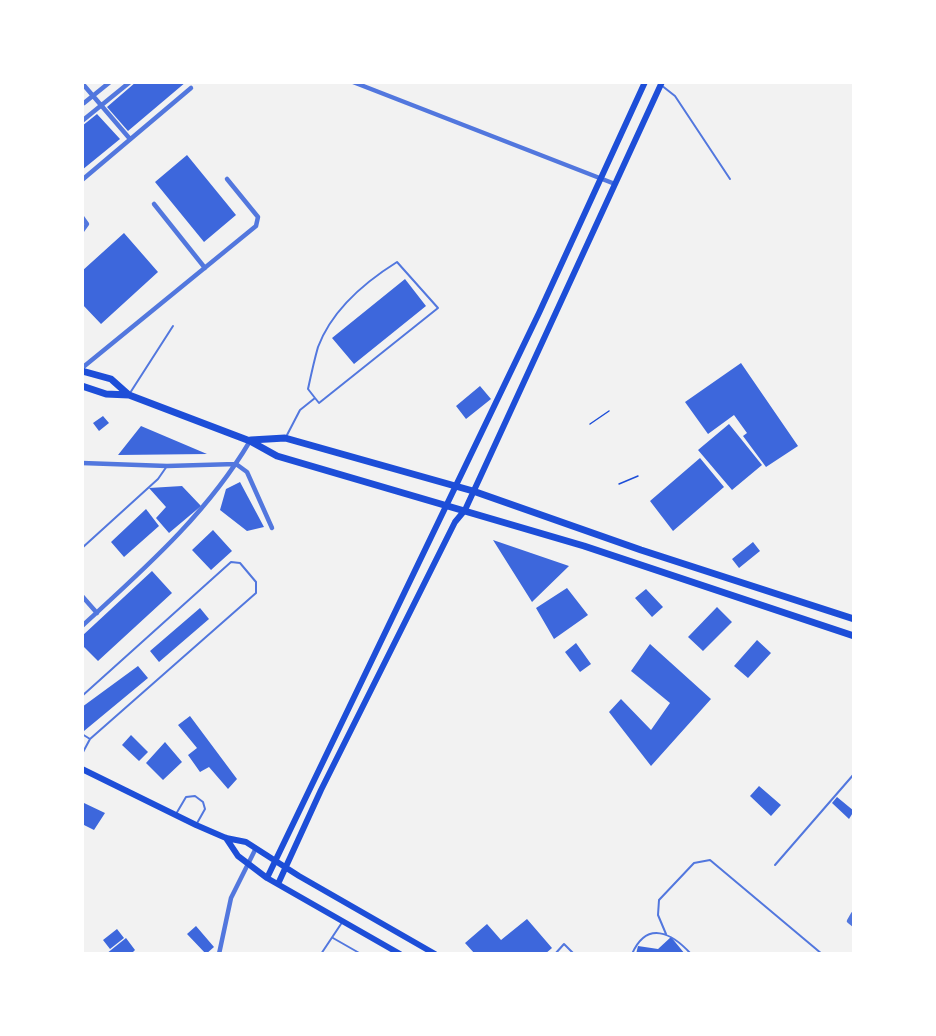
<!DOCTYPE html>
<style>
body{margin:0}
#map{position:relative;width:936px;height:1036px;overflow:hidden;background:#f2f2f2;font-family:"Source Serif 4",serif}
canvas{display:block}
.frame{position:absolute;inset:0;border:84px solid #fff;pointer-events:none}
</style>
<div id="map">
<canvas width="936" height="1036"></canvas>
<div class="frame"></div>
</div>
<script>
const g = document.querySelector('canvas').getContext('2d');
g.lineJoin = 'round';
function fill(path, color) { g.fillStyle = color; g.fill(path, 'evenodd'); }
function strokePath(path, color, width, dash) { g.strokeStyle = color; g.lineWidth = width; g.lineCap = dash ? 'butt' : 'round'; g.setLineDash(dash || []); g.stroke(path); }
const building = new Path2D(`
 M 136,82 L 186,82 L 128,131 L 107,107 Z
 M 97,114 L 120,139 L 82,170 L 82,126 Z
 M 187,155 L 236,215 L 204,242 L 155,182 Z
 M 124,233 L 158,272 L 101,324 L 82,304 L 82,271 Z
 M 405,279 L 426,306 L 354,364 L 332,338 Z
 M 741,363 L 798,446 L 766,467 L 743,436 L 747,433 L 734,415 L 708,434 L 685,402 Z
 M 480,386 L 491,399 L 466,419 L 456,406 Z
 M 103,416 L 109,423 L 99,431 L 93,423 Z
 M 729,424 L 762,465 L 732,490 L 698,450 Z
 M 141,426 L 207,454 L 118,455 Z
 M 700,458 L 724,487 L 673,531 L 650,501 Z
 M 240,482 L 264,527 L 247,531 L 220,510 L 226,489 Z
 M 182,486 L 201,506 L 169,533 L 156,518 L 166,507 L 149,488 Z
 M 146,509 L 159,526 L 124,557 L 111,542 Z
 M 213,530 L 232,551 L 211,570 L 192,550 Z
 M 493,540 L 569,566 L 532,602 Z
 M 753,542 L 760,551 L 739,568 L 732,559 Z
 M 152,571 L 172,593 L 98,661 L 82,645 L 82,636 Z
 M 567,588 L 588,615 L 554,639 L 536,608 Z
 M 646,589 L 663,607 L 652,617 L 635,598 Z
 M 717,607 L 732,622 L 703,651 L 688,637 Z
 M 200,608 L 209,619 L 159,662 L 150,651 Z
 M 757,640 L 771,653 L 748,678 L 734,666 Z
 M 576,643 L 591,664 L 580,672 L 565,652 Z
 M 650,644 L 711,699 L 651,766 L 609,712 L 621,699 L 651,730 L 670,703 L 631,671 Z
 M 138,666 L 148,678 L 84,731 L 82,707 Z
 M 190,716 L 237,779 L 228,789 L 209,767 L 200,772 L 188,755 L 197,748 L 178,725 Z
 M 131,735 L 148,752 L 139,761 L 122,745 Z
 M 165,742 L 182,762 L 163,780 L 146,763 Z
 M 759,786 L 781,805 L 771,816 L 750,796 Z
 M 837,797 L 854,811 L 849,819 L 832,803 Z
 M 84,803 L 105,813 L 94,830 L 84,825 Z
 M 527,919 L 552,948 L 545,954 L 475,954 L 465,943 L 487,924 L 501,940 Z
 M 196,926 L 214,947 L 206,954 L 187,934 Z
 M 117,929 L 124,938 L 110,949 L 103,940 Z
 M 671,937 L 685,954 L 636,954 L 638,946 L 658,949 Z
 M 126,938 L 135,950 L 131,954 L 106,954 Z`);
const path = new Path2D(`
 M 590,424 L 609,411
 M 619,484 L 638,476`);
const service = new Path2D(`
 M 661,85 L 675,96 L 730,179
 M 130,393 L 173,326
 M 287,435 L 300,410 L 315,398 L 308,389 C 311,375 314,361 318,347 C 332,310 365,282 397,262 L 438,308 L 319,403 L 315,398
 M 82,548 L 158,479 L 167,466
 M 82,696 L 231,562 L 240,563 L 256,582 L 256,593 L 90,739 L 82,754
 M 82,734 L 90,739
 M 176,814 L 186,797 L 195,796 L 203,802 L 205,809 L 196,825
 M 775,865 L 854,774
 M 666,934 L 658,915 L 659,900 L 694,863 L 710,860 L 822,954
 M 333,938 L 361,954
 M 321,954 L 343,921
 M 555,954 L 564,944 L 574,954
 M 632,954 C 647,920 672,933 691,954`);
const minor = new Path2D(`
 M 353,82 L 615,184
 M 82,83 L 130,139
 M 84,103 L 110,82
 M 82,121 L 130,82
 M 82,180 L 191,88
 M 154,204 L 205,268
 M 82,217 L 87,224 L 82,231
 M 82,368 L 256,226 L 258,217 L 227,179
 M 82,463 L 167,466 L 236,464 L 247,472 L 272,528
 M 82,596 L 97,613
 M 82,626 C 144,569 207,514 250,441
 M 853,914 L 849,921 L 854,925
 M 219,954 L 231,898 L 256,848`);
const secondary = new Path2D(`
 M 82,769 L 196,825 L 226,838 L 246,842 L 299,876 L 435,954
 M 226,838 L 238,856 L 267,878 L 400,954
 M 267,878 L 539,313 L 645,82
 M 278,884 L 321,790 L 455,522 L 465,510 L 662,82`);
const primary = new Path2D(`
 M 82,371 L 111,379 L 129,395
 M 82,386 L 106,394 L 129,395 L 250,441 L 277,456 L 584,546 L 854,636
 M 251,440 L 285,438 L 473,491 L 641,550 L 854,619`);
fill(building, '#3d67dc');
strokePath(path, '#1d4ed8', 1.5);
strokePath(service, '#5277de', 2);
strokePath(minor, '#5277de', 4.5);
strokePath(secondary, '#1d4ed8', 6);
strokePath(primary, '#1d4ed8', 7);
</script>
